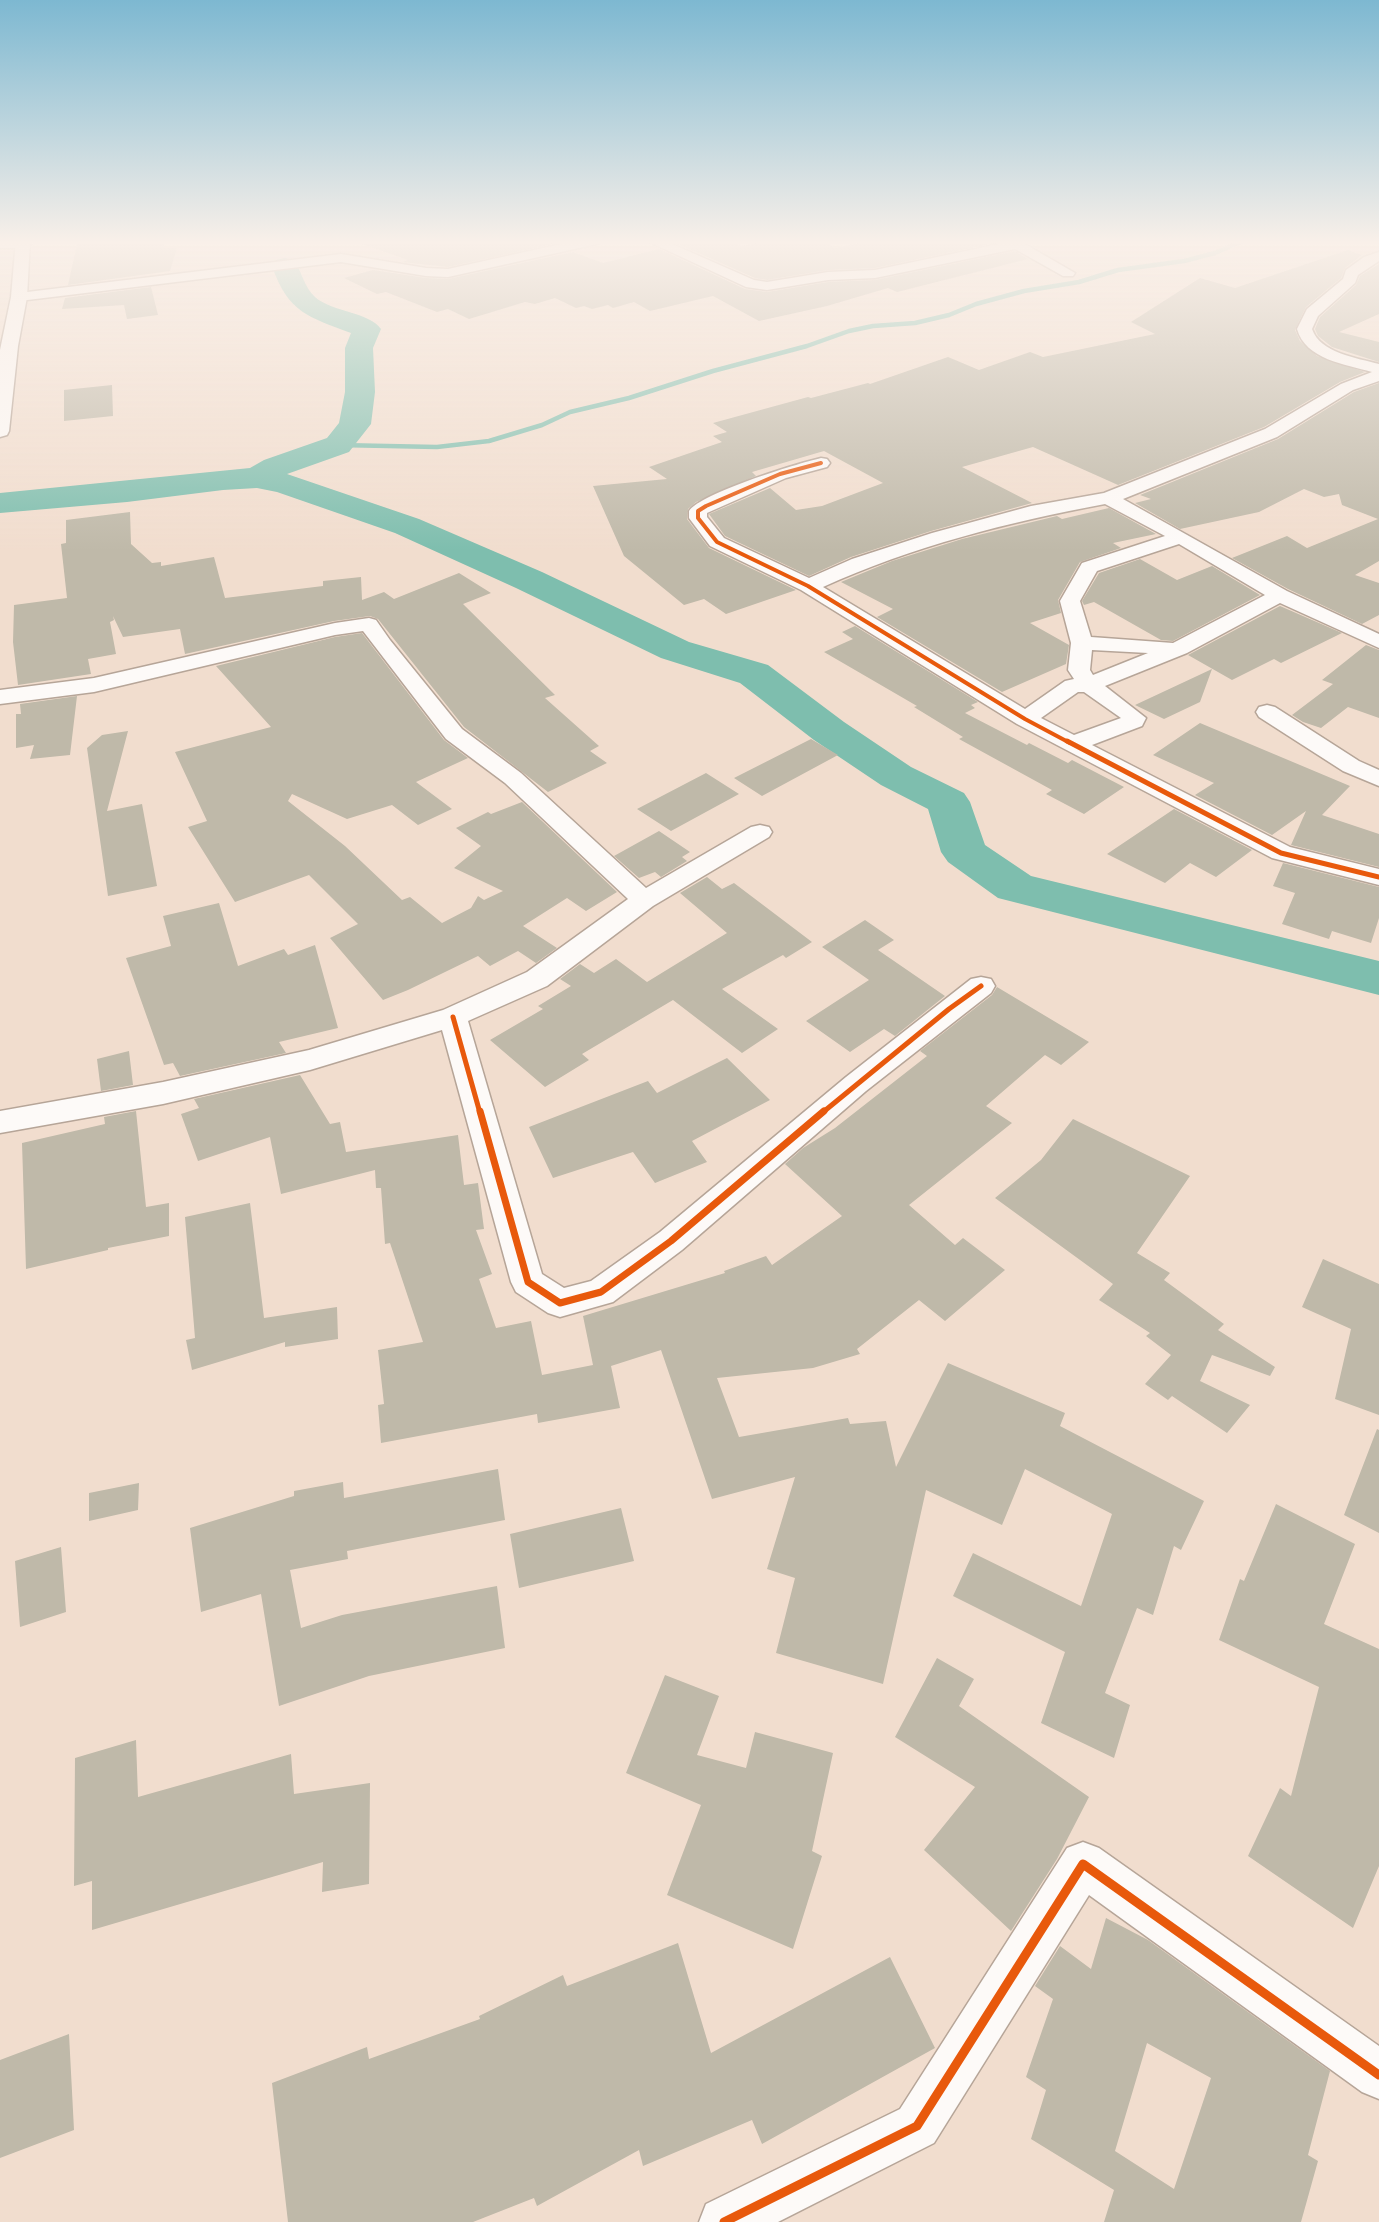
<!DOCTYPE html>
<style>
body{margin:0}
canvas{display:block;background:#f1ddce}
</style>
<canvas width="1379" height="2222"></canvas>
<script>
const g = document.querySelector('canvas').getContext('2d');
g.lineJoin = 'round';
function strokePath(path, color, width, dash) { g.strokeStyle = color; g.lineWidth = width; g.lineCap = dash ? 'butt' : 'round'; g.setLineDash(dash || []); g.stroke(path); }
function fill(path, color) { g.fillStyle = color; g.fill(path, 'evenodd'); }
const stream = new Path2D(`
 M 338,445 L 437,447 L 489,441 L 542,425 L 570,412 L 629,398 L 713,371 L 807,346 L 849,331 L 873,326 L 915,323 L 949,315 L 976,304 L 1024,291 L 1079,282 L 1118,270 L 1184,261 L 1215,253 L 1245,240`);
const river = new Path2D(`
 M 285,258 L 294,260 C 302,272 304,287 315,297 C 332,312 369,312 381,329 L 373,348 L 375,392 L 371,424 L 349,452 L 287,474 L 419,519 L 542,572 L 689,642 L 768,665 L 844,722 L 911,767 L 964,793 L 970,802 L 985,845 L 1031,876 L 1379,961 L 1379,995 L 998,898 L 948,862 L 941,852 L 928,809 L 881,785 L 814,740 L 740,683 L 661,658 L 516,588 L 395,533 L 277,492 L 257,488 L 223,490 L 127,502 L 0,513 L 0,493 L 250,468 L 264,460 L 327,438 L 339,423 L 345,392 L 345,348 L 351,333 C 309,317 288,313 272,266 L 276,260 Z`);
const building = new Path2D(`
 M 78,240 L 164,240 L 164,248 L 177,248 L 170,271 L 68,285 Z
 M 363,240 L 544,240 L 553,244 L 448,267 L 402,262 L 408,260 L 362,244 Z
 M 694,240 L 729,240 L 742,246 L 775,240 L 821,240 L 835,248 L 874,240 L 988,240 L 995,243 L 875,268 L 828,270 L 767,280 L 755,278 L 678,244 Z
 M 659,249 L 745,289 L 767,292 L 828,282 L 875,280 L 1015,251 L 1028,259 L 897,292 L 888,288 L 827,306 L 759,321 L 713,296 L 650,311 L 634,302 L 613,308 L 608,305 L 592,309 L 584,306 L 576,308 L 555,298 L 535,304 L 525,302 L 469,319 L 448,309 L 437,312 L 386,292 L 377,294 L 344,278 L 373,270 L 426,278 L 448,279 L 573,252 L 603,263 Z
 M 1348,250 L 1362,255 L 1345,268 L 1341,278 L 1306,307 L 1295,330 L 1300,341 L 1317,356 L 1365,372 L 1340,382 L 1264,427 L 1118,485 L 1033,447 L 962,467 L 1032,503 L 931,531 L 851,557 L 809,576 L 725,536 L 709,514 L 770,488 L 796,510 L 822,506 L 883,483 L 824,451 L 752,472 L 756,476 L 696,502 L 688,509 L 687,519 L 709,548 L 796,590 L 726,614 L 704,599 L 684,605 L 624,556 L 593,486 L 667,479 L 649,467 L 722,442 L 713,436 L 727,432 L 713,423 L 808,397 L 811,398 L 868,383 L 870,384 L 948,357 L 979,370 L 1030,352 L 1043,357 L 1155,334 L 1131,322 L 1200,278 L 1235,288 Z
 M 1379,264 L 1379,314 L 1339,332 L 1379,342 L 1379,362 L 1332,347 L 1318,336 L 1315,329 L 1320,317 L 1356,285 L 1360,276 Z
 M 151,287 L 158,315 L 127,319 L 124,305 L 62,309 L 65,298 Z
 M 1379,383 L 1379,561 L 1355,575 L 1379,583 L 1379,615 L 1362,624 L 1288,589 L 1232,558 L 1287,536 L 1307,548 L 1378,519 L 1342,505 L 1339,494 L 1324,497 L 1304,489 L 1259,512 L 1180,529 L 1135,503 L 1151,499 L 1140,495 L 1278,439 L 1354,392 Z
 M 112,385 L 113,416 L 64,421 L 64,390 Z
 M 1109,508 L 1156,534 L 1113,543 L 1121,548 L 1080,562 L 1058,600 L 1061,613 L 1030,623 L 1069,645 L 1066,664 L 1002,692 L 877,617 L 893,609 L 841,582 L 892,561 L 962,539 L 1057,516 L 1062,519 Z
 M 130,512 L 131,544 L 152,563 L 161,562 L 161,566 L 214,557 L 225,598 L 323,586 L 323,581 L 361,577 L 362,600 L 384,592 L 394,599 L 459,573 L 491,593 L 463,604 L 555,695 L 545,698 L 599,746 L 590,751 L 607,763 L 548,792 L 464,727 L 378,619 L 370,616 L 334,621 L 185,654 L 180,629 L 123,637 L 113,616 L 114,620 L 110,622 L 116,654 L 88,659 L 91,674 L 18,685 L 13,642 L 14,605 L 67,598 L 61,544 L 66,543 L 66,520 Z
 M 1140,559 L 1177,580 L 1212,566 L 1260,595 L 1173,641 L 1161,640 L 1094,602 L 1084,605 L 1082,601 L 1099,573 Z
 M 1280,606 L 1342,633 L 1281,663 L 1274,659 L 1232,680 L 1188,655 Z
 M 855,626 L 978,702 L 971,705 L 975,708 L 965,713 L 1027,745 L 1029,743 L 1068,763 L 1072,760 L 1124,787 L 1084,814 L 1046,794 L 1052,790 L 959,739 L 963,737 L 914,707 L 917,706 L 824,652 L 853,639 L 842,632 Z
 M 362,633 L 444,740 L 468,758 L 416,782 L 452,809 L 418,825 L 392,805 L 347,819 L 292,794 L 288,801 L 345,846 L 402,900 L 410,897 L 442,923 L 471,908 L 478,896 L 484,900 L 503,891 L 454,868 L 481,846 L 456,828 L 488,812 L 491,814 L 522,802 L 617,892 L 586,911 L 567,898 L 523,926 L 557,948 L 536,963 L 518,951 L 490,966 L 478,956 L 408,990 L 383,1000 L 330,938 L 358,924 L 309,875 L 235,902 L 188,827 L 207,821 L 175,752 L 271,727 L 216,666 L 335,637 Z
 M 1366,645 L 1379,650 L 1379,718 L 1348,707 L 1321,728 L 1303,722 L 1292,715 L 1333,684 L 1322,680 Z
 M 1212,669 L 1200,702 L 1164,719 L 1135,705 Z
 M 77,696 L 70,755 L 30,759 L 34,745 L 16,748 L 16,714 L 21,714 L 20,704 Z
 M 1200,723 L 1350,786 L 1322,815 L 1379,834 L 1379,867 L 1291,845 L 1306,811 L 1272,835 L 1195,795 L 1214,783 L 1153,755 Z
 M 128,731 L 107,811 L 142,804 L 157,886 L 108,896 L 87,748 L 102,735 Z
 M 811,739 L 838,755 L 762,796 L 734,778 Z
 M 706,773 L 739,794 L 671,831 L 637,809 Z
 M 1174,809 L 1252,850 L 1216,877 L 1190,863 L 1165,883 L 1107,854 Z
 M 659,831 L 690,852 L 682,857 L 687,861 L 661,877 L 655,872 L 639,878 L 614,856 Z
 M 1283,863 L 1379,887 L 1379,918 L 1371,943 L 1332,931 L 1329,939 L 1282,924 L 1295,893 L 1273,886 Z
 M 707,877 L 722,889 L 734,883 L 812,942 L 786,958 L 783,955 L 722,989 L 778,1029 L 742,1053 L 673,1000 L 582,1054 L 589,1060 L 545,1087 L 490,1040 L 543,1009 L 538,1006 L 571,986 L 560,979 L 580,964 L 594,973 L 616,959 L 647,982 L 727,933 L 680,893 Z
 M 219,903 L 238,966 L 284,949 L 288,955 L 315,945 L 338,1028 L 279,1042 L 286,1053 L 180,1076 L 173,1063 L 164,1065 L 126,958 L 171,946 L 163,916 Z
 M 865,920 L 894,940 L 878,950 L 945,996 L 895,1036 L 884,1029 L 850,1052 L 806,1021 L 869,980 L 822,947 Z
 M 997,987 L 1089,1042 L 1061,1065 L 1045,1055 L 986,1106 L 1012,1123 L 909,1205 L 955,1245 L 963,1238 L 1005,1270 L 945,1321 L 919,1300 L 857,1349 L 860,1354 L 813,1368 L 717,1378 L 739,1437 L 848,1418 L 850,1424 L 886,1421 L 896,1467 L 948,1363 L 1065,1413 L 1060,1426 L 1204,1501 L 1181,1550 L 1174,1546 L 1153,1615 L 1137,1608 L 1105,1693 L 1130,1705 L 1114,1758 L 1041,1723 L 1065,1652 L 953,1596 L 973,1553 L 1081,1606 L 1112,1514 L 1025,1469 L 1002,1525 L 926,1490 L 883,1684 L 776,1653 L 795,1578 L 767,1569 L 795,1477 L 712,1499 L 661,1350 L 611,1366 L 620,1408 L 538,1423 L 537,1414 L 381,1443 L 378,1405 L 384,1404 L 378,1350 L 423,1342 L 390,1243 L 385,1244 L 381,1188 L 376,1188 L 375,1170 L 281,1194 L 270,1137 L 198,1161 L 181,1114 L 199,1108 L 194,1099 L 300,1075 L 330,1124 L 340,1122 L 346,1152 L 458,1135 L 464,1185 L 478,1183 L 484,1229 L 476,1230 L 492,1274 L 479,1279 L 496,1328 L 531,1321 L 542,1375 L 593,1365 L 583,1316 L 725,1273 L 724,1271 L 766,1256 L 772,1265 L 842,1216 L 785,1164 L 803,1148 L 835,1128 L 927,1056 L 920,1051 L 992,995 Z
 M 129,1051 L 133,1085 L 101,1091 L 97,1059 Z
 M 727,1058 L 770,1100 L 692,1141 L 707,1162 L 655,1183 L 633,1152 L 553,1178 L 529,1127 L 648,1081 L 657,1093 Z
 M 136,1111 L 146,1207 L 169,1203 L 169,1236 L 108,1248 L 108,1250 L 26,1269 L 22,1143 L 105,1124 L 104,1117 Z
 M 1073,1119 L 1190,1176 L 1137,1253 L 1170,1273 L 1164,1280 L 1224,1324 L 1218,1330 L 1275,1367 L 1270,1376 L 1212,1355 L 1200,1381 L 1250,1405 L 1227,1433 L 1172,1396 L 1168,1400 L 1145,1384 L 1171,1355 L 1146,1336 L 1150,1333 L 1099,1300 L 1113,1284 L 995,1198 L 1041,1160 Z
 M 250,1203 L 264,1318 L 337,1307 L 338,1339 L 285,1347 L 285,1342 L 192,1370 L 186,1340 L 195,1338 L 185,1217 Z
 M 1323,1259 L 1379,1284 L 1379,1415 L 1335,1399 L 1351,1329 L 1302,1307 Z
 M 1377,1429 L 1379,1430 L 1379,1533 L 1344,1515 Z
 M 498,1469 L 505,1520 L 347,1551 L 348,1559 L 290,1570 L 301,1628 L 342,1615 L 497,1586 L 505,1648 L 369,1676 L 279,1706 L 261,1594 L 201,1612 L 190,1528 L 294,1496 L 294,1491 L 343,1482 L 344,1498 Z
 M 139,1483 L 138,1510 L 89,1521 L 89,1493 Z
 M 1276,1504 L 1355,1544 L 1324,1624 L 1379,1649 L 1379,1866 L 1353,1928 L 1248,1856 L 1280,1788 L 1291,1796 L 1319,1687 L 1219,1640 L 1240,1579 L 1244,1581 Z
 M 621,1508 L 634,1561 L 519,1588 L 510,1534 Z
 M 61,1547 L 66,1612 L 20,1627 L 15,1561 Z
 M 937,1658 L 974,1679 L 959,1706 L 1089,1797 L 1057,1859 L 1011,1931 L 924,1850 L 975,1787 L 895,1737 Z
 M 665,1675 L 719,1696 L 697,1755 L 746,1768 L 755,1732 L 833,1753 L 812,1851 L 822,1856 L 793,1949 L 667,1895 L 701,1805 L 626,1773 Z
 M 136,1740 L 138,1797 L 291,1754 L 294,1794 L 370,1783 L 369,1884 L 322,1892 L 323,1862 L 92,1930 L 92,1881 L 74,1886 L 75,1758 Z
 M 1106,1918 L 1148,1940 L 1330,2071 L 1308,2155 L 1318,2161 L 1301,2222 L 1104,2222 L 1114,2190 L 1031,2139 L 1046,2090 L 1026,2077 L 1053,1999 L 1035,1986 L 1060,1946 L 1091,1969 ZM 1147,2043 L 1211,2078 L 1174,2189 L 1115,2151 Z
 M 678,1943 L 711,2053 L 890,1957 L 935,2048 L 762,2144 L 752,2120 L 643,2166 L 639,2150 L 537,2206 L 534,2198 L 473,2222 L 288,2222 L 272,2083 L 367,2047 L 369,2059 L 480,2019 L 479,2016 L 563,1975 L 567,1986 Z
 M 69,2034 L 74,2130 L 0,2158 L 0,2060 Z`);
const street = new Path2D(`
 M 0,240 L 24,240 L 31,244 L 24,248 L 0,248 Z
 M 579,240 L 604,240 L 597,244 L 448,277 L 426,276 L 341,262 L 19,301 L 12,297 L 19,293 L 341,254 L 426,268 L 448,269 Z
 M 645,240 L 663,240 L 754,280 L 767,282 L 828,272 L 875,270 L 1004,243 L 1001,240 L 1018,240 L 1075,273 L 1073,276 L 1063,276 L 1015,249 L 875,278 L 828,280 L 767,290 L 746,287 Z
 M 1379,252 L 1379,261 L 1358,275 L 1355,283 L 1318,316 L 1312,329 C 1320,353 1357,358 1379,364 L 1379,381 L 1353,390 L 1277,437 L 1123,499 L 1287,591 L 1379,634 L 1379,648 L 1280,603 L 1187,653 L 1105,686 L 1146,718 L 1142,726 L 1092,745 L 1290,847 L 1379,869 L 1379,885 L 1272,858 L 1017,724 L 801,590 L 710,546 L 689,518 L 689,511 C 701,493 796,464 821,458 L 827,459 L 830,463 L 827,467 L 786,478 L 707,513 L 707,517 L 724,538 L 809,578 L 852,559 L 932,533 L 1031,506 L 1104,493 L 1265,429 L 1341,384 L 1372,372 C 1345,364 1306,360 1297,329 L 1307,309 L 1343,279 L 1346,270 L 1364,257 ZM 1105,504 L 1165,536 L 1082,563 L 1060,601 L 1071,643 L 1068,670 L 1074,679 L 1065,681 L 1025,709 L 823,587 C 913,546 1009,522 1105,504 ZM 1179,544 L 1265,595 L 1173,643 L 1091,637 L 1080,601 L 1097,571 ZM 1092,650 L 1148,653 L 1093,675 L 1090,670 ZM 1078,692 L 1084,692 L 1121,718 L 1074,735 L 1041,718 Z
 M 369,618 L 376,620 L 390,640 L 462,729 L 521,773 L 646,888 L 751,827 L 760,825 L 769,827 L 772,832 L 769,837 L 653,906 L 547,986 L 468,1021 L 542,1274 L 564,1288 L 591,1281 L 660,1232 L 846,1077 L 971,979 L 981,977 L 991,979 L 995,986 L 991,993 L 866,1091 L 682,1250 L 613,1302 L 560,1317 L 548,1313 L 516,1292 L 511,1282 L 442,1030 L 310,1070 L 163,1104 L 0,1133 L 0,1111 L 163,1082 L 309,1050 L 443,1010 L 527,972 L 628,899 L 505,783 L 446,739 L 363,631 L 335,635 L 94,692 L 0,704 L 0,690 L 94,678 L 335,623 Z
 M 1267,705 L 1275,707 L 1359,761 L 1379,770 L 1379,786 L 1343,771 L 1259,717 L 1256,712 L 1259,707 Z
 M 1083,1842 L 1099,1848 L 1379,2046 L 1379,2099 L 1362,2092 L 1089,1895 L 934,2143 L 778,2222 L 699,2222 L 706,2204 L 900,2109 L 1067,1848 Z`);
const primary = new Path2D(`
 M 16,240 L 30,240 L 27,297 L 18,346 L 9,431 L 7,435 L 0,437 L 0,350 L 11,297 Z`);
const cyclewayFar3 = new Path2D(`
 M 821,463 L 780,474 L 706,506 L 698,511 L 698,518 L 717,542 L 808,586 L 1025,719 L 1070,743`);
const cyclewayFar2 = new Path2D(`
 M 1067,741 L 1281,853 L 1379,877
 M 453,1017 L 480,1113
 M 822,1113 L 949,1009 L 981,986`);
const cyclewayFar1 = new Path2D(`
 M 480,1111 L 528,1282 L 560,1303 L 601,1292 L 671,1241 L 824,1111`);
const cycleway = new Path2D(`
 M 724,2222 L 917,2126 L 1083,1864 L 1379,2075`);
strokePath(stream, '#7ebeae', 4.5);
fill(river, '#7ebeae');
fill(building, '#bfb9a9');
strokePath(street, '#b6a598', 3);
strokePath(primary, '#b6a598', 3);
fill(street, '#fdfaf8');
fill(primary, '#fdfaf8');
strokePath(cyclewayFar3, '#e8590c', 4);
strokePath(cyclewayFar2, '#e8590c', 5);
strokePath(cyclewayFar1, '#e8590c', 7);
strokePath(cycleway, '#e8590c', 9);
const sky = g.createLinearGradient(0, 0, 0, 551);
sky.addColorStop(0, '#7db8d1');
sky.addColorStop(0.44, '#f9f0e9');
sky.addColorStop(1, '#f9f0e900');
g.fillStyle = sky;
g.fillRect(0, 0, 1379, 551);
</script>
